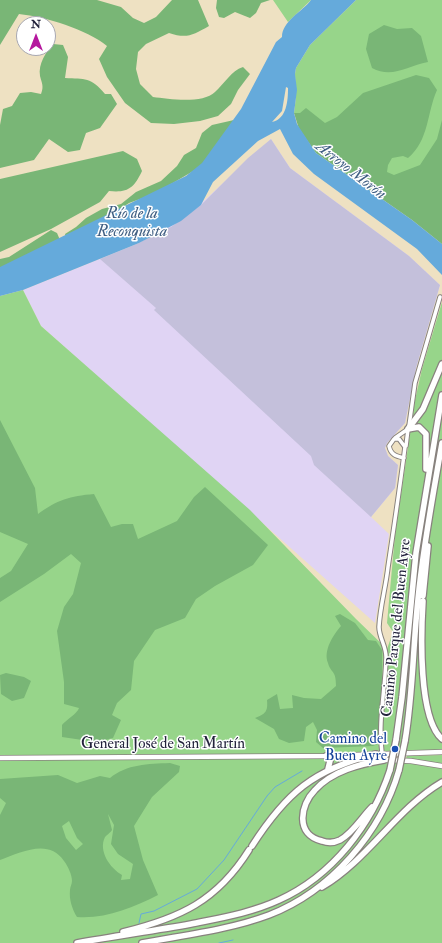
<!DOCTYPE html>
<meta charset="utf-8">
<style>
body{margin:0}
#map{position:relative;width:442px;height:943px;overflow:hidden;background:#eee1c2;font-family:"IM FELL Double Pica",serif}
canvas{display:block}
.north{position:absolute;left:16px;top:16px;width:40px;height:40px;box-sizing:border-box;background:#fff;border:1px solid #a7a7b1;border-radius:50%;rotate:0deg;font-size:11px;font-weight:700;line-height:16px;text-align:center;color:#22223b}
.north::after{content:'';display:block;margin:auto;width:14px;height:18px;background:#b5179e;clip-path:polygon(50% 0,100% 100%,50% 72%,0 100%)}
</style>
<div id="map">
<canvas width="442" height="943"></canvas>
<div class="north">N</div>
</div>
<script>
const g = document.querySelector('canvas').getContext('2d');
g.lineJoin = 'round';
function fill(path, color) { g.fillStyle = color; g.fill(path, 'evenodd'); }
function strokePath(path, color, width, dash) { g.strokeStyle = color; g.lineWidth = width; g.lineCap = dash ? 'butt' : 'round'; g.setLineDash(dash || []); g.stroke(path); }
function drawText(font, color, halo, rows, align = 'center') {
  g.font = font + ' "IM FELL Double Pica",serif'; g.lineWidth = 3; g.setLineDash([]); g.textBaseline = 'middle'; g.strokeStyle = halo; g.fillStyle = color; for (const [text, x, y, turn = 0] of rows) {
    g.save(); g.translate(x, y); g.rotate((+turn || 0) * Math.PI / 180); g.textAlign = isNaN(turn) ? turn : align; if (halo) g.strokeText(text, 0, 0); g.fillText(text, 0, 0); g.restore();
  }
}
const built = new Path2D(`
 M 271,139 L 290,168 L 409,256 L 440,285 L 416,368 L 405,423 L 387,443 L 385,448 L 388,456 L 398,465 L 395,488 L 371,517 L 389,534 L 375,623 L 41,326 L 23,290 L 139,243 L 194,210 Z`);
const industrial = new Path2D(`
 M 271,139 L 290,168 L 409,256 L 440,285 L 416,368 L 405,423 L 387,443 L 385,448 L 388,456 L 398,465 L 395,488 L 371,517 L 314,465 L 311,456 L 154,310 L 156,308 L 100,259 L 139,243 L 156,233 L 171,227 L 201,205 L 248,158 Z`);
const green = new Path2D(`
 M 273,0 L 311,0 L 288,22 Z
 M 356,0 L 442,0 L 442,244 L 294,113 L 296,97 L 295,74 L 296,68 L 310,45 Z
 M 23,290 L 41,326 L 250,510 L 356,619 L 387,649 L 393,632 L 387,623 L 395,535 L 415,400 L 422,369 L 442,302 L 442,752 L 330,756 L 404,760 L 442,766 L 442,943 L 0,943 L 0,296 Z
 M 442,755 L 442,764 L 406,758 L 407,756 Z`);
const forest = new Path2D(`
 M 0,0 L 97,0 L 121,7 L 133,18 L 144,23 L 156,17 L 172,0 L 198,0 L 209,26 C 193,35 187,39 169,33 L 146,44 L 138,52 L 136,69 L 140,84 L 153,97 C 169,99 203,104 215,92 C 225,83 231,71 243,67 L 250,74 L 238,90 L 231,104 L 218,116 L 200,121 L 174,124 L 151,123 L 125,103 L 107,77 L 99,59 L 107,46 C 86,29 46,17 19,14 L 0,45 Z
 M 217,0 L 270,0 L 261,3 L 256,13 L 250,18 L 235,12 L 224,18 L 219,17 L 216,8 Z
 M 384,25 L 397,29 L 412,28 L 421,36 L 428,62 C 407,66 392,79 372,68 L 366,49 L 369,34 Z
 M 53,44 L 63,45 L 68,57 L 65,78 C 85,79 91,77 105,94 L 111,94 L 117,104 L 100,128 L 86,133 L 80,150 L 68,152 L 49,139 L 34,160 L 0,168 L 0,125 L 3,109 L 12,106 L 20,93 L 31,92 L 41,94 C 44,86 42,84 40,76 C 38,64 46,52 53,44 Z
 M 416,75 L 429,78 L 437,90 C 427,112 429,141 408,158 L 403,156 L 392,158 L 388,165 L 387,172 L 394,175 L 420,165 L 437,139 L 442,120 L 442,244 L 412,220 L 316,153 L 299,129 L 294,113 L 300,113 L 306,108 L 325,123 L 337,117 L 363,93 Z
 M 234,120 L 207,163 L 154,194 L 129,203 L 103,220 L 66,238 L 65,234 L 76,227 L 86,218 L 102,209 L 121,204 L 136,192 L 161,181 L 177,166 L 184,155 L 196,148 L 202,133 L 212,125 Z
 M 123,151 L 137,159 L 142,171 C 134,188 128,193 109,191 L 100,202 L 51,229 L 0,252 L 0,179 Z
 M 51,230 L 57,233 L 60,240 L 0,268 L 0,259 L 9,257 Z
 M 0,420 L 35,488 L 38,514 C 57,500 70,496 94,494 L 111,527 L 122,524 L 133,524 L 138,539 L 177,521 L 194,497 L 205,487 L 268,545 L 253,565 L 215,586 L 196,599 L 185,618 L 155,630 L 134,661 L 131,690 L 117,703 L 112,715 L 121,720 L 113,738 L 96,742 L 62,737 L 62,725 C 67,719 77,714 79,708 L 64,704 L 64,682 L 57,631 L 64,607 L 73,594 L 81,563 L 71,554 L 44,574 L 0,602 L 0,578 L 11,571 L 28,544 L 0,532 Z
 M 340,614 L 355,623 L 368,640 L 376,641 L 382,650 L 382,742 L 373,746 L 323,748 L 316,742 L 317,730 L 313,722 L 306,727 L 304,741 L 289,743 L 279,739 L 274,729 L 255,718 C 266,714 268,711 267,700 L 277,694 L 280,709 L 293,708 L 292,695 L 304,698 L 321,699 L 336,686 C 336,669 331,674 328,663 C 323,651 333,635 341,626 L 335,616 Z
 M 6,673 L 24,677 L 31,681 L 24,698 L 12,701 L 1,694 L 0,675 Z
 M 170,763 L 180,766 L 179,772 L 152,797 L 134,826 L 143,860 L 158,895 C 132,908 106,919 77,917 C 72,909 69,899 70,890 C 70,887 72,884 72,881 C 72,875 68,866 64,861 C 49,838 21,852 0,860 L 0,815 L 6,803 L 0,798 L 0,779 L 58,775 L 77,783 L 100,776 L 110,778 C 127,764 148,764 170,763 ZM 108,814 L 114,825 L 111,844 L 118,854 L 133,864 L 130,879 L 121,880 L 122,875 C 110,868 98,851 105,837 C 107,835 111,832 112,830 ZM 69,821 L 77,838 L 83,844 L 76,850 L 66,838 L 62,826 Z`);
const water = new Path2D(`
 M 311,0 L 356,0 L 310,45 L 296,68 L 295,74 L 297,90 L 294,113 L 297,124 L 316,153 L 412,220 L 442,244 L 442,275 L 417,249 L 314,174 L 293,154 L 280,129 L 258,141 L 213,182 L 201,205 L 181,221 L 139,243 L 23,290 L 0,296 L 0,267 L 186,176 L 202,163 L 241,109 L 276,42 L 282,37 C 282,21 302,12 311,0 ZM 286,87 L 288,88 C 288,100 287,119 272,122 L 282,111 Z`);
const stream = new Path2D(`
 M 139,923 L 141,914 L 154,911 L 197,889 L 224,860 L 267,796 L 275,787 L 302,771
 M 219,943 L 233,940`);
const minor = new Path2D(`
 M 409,426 L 415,383 L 440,297
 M 395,438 L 408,429 L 406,446
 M 382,753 C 378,721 385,691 386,659 C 387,647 379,638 379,627 C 380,607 386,586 388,567 C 394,527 400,487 405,447 L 399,439 L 394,439 L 389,446 C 391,455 396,456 404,458`);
const major = new Path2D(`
 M 0,758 L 326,756 L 442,752
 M 341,758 L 411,761 L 442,766`);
const highway = new Path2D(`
 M 408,429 L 419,427 L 426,434 L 426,469
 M 408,429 L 423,409 L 442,364
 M 423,596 L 428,546
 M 423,601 C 421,632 418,718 442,739
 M 396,740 L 402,697 L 416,553 L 442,395
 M 405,741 C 413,694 413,646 418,599 C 423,547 433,495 442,443
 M 326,756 L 330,761 L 328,769
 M 372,807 C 362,817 353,833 340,840 C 334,843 328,843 322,841 C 295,835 300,805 315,790 C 332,771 360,764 384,760
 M 252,846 C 286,793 314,769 376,754
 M 322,887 C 368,860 396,809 442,782
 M 123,932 C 180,918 217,901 249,850
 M 77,943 C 115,936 153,931 191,924 C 220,918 251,913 279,900 C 332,876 372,825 390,770
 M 142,943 C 184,935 229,930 269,915 C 331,891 381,833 399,770`);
const highwayBridge = new Path2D(`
 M 390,770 L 396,740
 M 399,770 L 405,741`);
const markers = [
 [395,749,4,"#1a4fb4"]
];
const streetNames = [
 ["Camino Parque del Buen Ayre",397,628,-84],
 ["General José de San Martín",163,745]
];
const transitNames = [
 ["Camino del",387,740],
 ["Buen Ayre",387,757]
];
const waterNames = [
 ["Arroyo Morón",350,171,38],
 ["Río de la",132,215],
 ["Reconquista",132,233]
];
fill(built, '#e0d4f4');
fill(industrial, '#c4c0db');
fill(green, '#97d58a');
fill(forest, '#79b676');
fill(water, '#65aadb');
strokePath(stream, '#65aadb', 1);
strokePath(minor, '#88827e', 5.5);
strokePath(major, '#88827e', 6);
strokePath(highway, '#88827e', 8);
strokePath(minor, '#fff', 3.5);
strokePath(major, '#fff', 4.5);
strokePath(highway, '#fff', 5.5);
strokePath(highwayBridge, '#88827e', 8, []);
strokePath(highwayBridge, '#fff', 5.5);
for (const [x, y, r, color] of markers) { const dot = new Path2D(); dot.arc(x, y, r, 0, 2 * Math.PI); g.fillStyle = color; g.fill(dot); strokePath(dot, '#fff', 1.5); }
drawText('15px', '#22223b', '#fff', streetNames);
drawText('15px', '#164399', '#fff', transitNames, 'right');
drawText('italic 16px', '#405f83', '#fff', waterNames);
</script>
